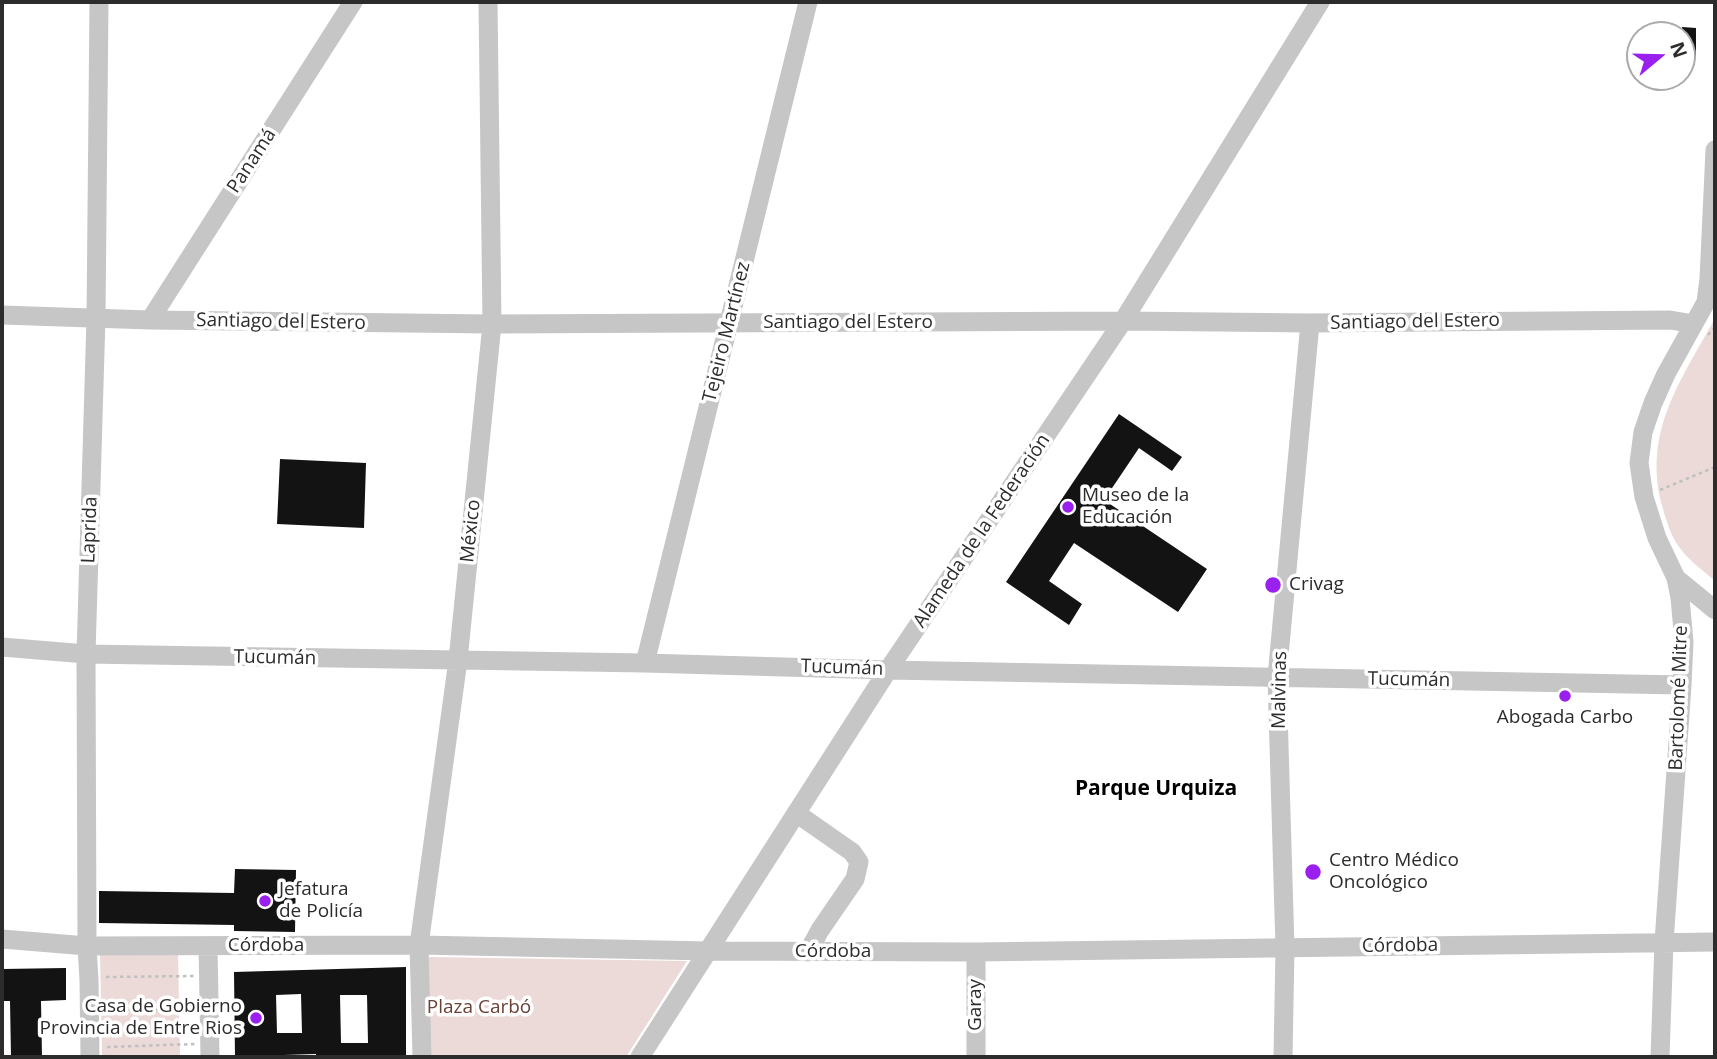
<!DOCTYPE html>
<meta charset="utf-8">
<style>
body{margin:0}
#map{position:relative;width:1717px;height:1059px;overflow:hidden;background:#fff;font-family:"Open Sans",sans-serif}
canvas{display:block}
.frame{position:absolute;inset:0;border:4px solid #2c2c2c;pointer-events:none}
.north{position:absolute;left:1626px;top:21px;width:70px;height:70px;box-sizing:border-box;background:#fff;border:2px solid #ababab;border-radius:50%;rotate:71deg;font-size:19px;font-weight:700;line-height:28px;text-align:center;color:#2c2c2c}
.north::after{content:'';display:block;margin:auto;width:24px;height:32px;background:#9a20f0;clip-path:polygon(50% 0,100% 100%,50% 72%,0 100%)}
</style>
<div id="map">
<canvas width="1717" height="1059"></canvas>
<div class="frame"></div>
<div class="north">N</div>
</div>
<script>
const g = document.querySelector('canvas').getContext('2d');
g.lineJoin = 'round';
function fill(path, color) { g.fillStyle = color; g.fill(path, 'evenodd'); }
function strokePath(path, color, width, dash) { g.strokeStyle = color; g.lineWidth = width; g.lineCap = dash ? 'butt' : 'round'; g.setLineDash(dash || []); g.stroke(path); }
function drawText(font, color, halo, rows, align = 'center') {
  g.font = font + ' "Open Sans",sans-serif'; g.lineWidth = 7; g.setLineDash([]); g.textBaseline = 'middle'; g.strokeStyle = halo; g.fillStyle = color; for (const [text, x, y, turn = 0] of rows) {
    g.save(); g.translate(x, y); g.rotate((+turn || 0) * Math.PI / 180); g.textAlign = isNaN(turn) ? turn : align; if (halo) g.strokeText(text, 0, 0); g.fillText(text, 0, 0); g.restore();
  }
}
const green = new Path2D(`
 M 1715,318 L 1715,581 C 1705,572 1688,560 1680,548 C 1671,537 1667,522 1663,509 C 1641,433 1681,381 1715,318 Z
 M 178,951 L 180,1057 L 102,1057 L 100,953 Z
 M 429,957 L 687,961 L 626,1057 L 427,1057 Z`);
const building = new Path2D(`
 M 1682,27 L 1696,28 L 1696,56 L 1682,55 Z
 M 1119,414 L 1182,457 L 1172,471 L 1139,448 L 1104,500 L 1207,569 L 1178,612 L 1074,543 L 1049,581 L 1082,604 L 1069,625 L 1006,582 Z
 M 280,459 L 366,463 L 364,528 L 277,524 Z
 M 235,869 L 296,870 L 295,932 L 234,931 L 234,925 L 99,923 L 99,891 L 234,893 Z
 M 406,967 L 406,1057 L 316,1057 L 316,1054 L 284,1055 L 284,1057 L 235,1057 L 234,972 ZM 301,994 L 302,1033 L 277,1033 L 276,995 ZM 340,995 L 367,995 L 368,1043 L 341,1043 Z
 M 66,968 L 66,1000 L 41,1001 L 42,1057 L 11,1057 L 10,1001 L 2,1001 L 2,969 Z`);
const path = new Path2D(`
 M 1708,335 L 1715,327
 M 1660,490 L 1715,467
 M 106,977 L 194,976
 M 107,1010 L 194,1009
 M 107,1047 L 195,1044`);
const minor = new Path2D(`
 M 2,315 L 150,320 L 492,324 L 1123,321 L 1310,323 L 1670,320 L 1694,324
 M 150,320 L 353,2
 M 1676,578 L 1715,610
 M 2,647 L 86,654 L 645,663 L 888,670 L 1682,685
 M 645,663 L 808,2
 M 796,813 L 852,852 L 859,862 L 855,879 L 820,930 L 808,952
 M 2,939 L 87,946 L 419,945 L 709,951 L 976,952 L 1715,942
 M 208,946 L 210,1057
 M 90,1057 L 89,980 L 87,946 L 86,654 L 96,318 L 99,2
 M 422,1057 L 419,945 L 458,660 L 492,324 L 488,2
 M 640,1057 L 888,670 L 1123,321 L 1320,2
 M 976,1057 L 976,952
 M 1283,1057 L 1285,948 L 1277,677 L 1310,323
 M 1660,1057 L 1664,942 L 1682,685 L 1684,642 L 1680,598 L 1676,578 L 1657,538 L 1644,497 L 1639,463 L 1643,432 L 1653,403 L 1666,374 L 1706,302 L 1709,279 L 1715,150`);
const markers = [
 [1068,507,7,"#9a20f0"],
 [1273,585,9,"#9a20f0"],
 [1565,696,7,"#9a20f0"],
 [1313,872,9,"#9a20f0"],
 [265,901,7,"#9a20f0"],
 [256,1018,7,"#9a20f0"]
];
const streetNames = [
 ["Panamá",252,161,-57],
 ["Santiago del Estero",281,322,1],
 ["Santiago del Estero",1415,322,-1],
 ["Santiago del Estero",848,323],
 ["Tejeiro Martínez",727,332,-76],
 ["Laprida",90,530,-88],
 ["México",471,531,-84],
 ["Alameda de la Federación",982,531,-56],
 ["Tucumán",275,658,1],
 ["Tucumán",842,668,2],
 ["Tucumán",1409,680,1],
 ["Malvinas",1280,690,-89],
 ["Bartolomé Mitre",1679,698,-88],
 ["Córdoba",266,946],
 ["Córdoba",1400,946,-1],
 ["Córdoba",833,952],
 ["Garay",976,1005,-90]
];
const poiNames = [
 ["Museo de la",1082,496],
 ["Educación",1082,518],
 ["Crivag",1289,585],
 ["Abogada Carbo",1565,718,"center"],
 ["Centro Médico",1329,861],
 ["Oncológico",1329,883],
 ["Jefatura",279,890],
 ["de Policía",279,912],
 ["Casa de Gobierno",242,1007,"right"],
 ["Provincia de Entre Rios",242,1029,"right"]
];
const parkNames = [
 ["Plaza Carbó",479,1008]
];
const neighbourhoodNames = [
 ["Parque Urquiza",1156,789]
];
fill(green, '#ebdad7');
fill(building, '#131313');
strokePath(path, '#c0c0c0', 2.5, [3.5, 3.5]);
strokePath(minor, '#c6c6c6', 19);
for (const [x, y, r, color] of markers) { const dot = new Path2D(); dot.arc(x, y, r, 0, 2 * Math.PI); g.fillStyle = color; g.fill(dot); strokePath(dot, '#fff', 2.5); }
drawText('19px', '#2c2c2c', '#fff', streetNames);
drawText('19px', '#2c2c2c', '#fff', poiNames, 'left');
drawText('19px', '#694137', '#fff', parkNames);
drawText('bold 21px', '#000', '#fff', neighbourhoodNames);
</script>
